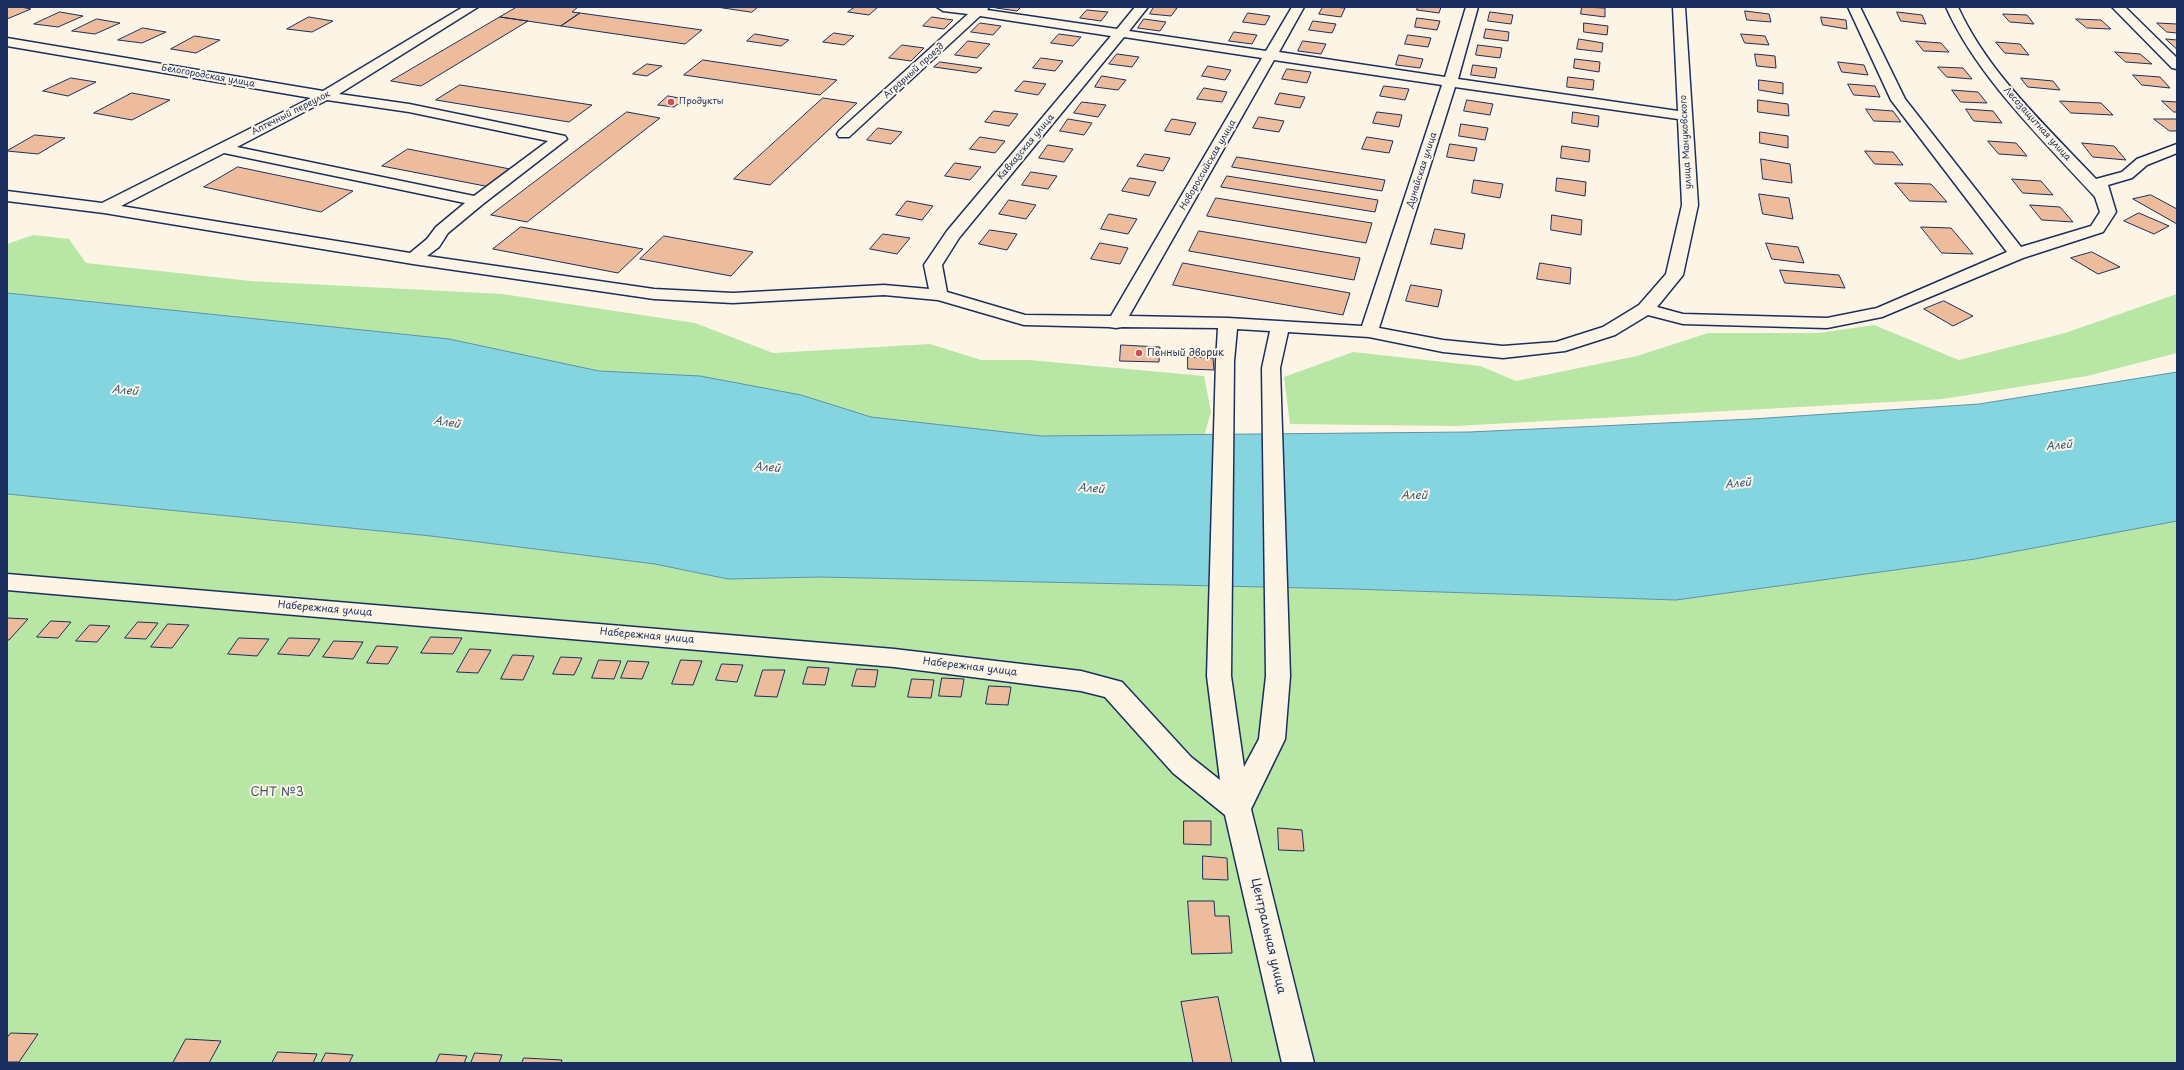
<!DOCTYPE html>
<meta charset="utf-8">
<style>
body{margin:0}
#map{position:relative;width:2184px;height:1070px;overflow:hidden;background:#fcf5e5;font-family:"Playpen Sans",sans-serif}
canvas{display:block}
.frame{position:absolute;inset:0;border:8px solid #1b2f5e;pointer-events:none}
</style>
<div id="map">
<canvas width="2184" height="1070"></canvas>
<div class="frame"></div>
</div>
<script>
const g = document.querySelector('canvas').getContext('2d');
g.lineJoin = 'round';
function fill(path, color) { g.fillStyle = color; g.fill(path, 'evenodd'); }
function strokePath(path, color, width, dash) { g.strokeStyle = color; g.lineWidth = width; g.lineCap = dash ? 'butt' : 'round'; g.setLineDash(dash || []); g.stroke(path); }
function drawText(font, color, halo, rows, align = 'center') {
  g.font = font + ' "Playpen Sans",sans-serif'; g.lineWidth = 4; g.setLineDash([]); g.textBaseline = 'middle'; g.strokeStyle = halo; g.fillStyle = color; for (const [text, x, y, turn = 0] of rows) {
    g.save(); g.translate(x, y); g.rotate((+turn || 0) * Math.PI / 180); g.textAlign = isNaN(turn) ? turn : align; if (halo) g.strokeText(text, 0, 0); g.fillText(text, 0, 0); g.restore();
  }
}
const green = new Path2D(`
 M 33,235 L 69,239 L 86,263 L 251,281 L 502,294 L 695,323 L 773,353 L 930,344 L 981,360 L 1029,360 L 1204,376 L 1211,412 L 1200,450 L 985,442 L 7,300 L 7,244 Z
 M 2177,294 L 2177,353 L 2087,376 L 1943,399 L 1456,426 L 1290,424 L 1284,377 L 1353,352 L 1480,366 L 1516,381 L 1637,356 L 1708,333 L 1819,333 L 1874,325 L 1959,360 L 2065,333 Z
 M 7,494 L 431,536 L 655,564 L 728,579 L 819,577 L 1353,589 L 1676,600 L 1975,559 L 2177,521 L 2177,1063 L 7,1063 Z`);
const water = new Path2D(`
 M 7,293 L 449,339 L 599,371 L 700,376 L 801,395 L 871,417 L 1041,436 L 1469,432 L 1752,419 L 1979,404 L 2177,372 L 2177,521 L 1975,559 L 1676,600 L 1353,589 L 819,577 L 728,579 L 655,564 L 431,536 L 7,494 Z`);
const building = new Path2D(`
 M 7,7 L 21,7 L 31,9 L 7,19 Z
 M 517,7 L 578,7 L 572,12 L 580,13 L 561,26 L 500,17 Z
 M 717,7 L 758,7 L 752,12 Z
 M 855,7 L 878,7 L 869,15 L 848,12 Z
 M 998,7 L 1021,7 L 1017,11 L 996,8 Z
 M 1154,7 L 1170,7 L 1177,8 L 1171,16 L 1150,14 Z
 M 1323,7 L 1334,7 L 1345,8 L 1341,17 L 1319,14 Z
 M 1418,7 L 1441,7 L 1439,13 L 1417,10 Z
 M 1582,7 L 1605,8 L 1605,17 L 1581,14 Z
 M 1087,10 L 1108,12 L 1101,21 L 1080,18 Z
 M 1745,11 L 1769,14 L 1771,22 L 1747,20 Z
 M 60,12 L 83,16 L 58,27 L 34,24 Z
 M 1490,12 L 1513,15 L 1511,24 L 1488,21 Z
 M 1897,12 L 1922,15 L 1926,24 L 1901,21 Z
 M 580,13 L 702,30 L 685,44 L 561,26 Z
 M 1248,13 L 1270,16 L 1265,25 L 1243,22 Z
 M 2003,14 L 2027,15 L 2034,24 L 2010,22 Z
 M 309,17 L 333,21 L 312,32 L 287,29 Z
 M 500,17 L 528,21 L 421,86 L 391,81 Z
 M 932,17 L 953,20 L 944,29 L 923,26 Z
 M 1821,17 L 1846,20 L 1847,29 L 1823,25 Z
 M 1417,18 L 1440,21 L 1437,30 L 1415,27 Z
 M 97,19 L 120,23 L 95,34 L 72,31 Z
 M 1144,19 L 1166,22 L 1160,31 L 1138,28 Z
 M 2076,19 L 2101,20 L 2111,29 L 2087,28 Z
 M 1313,21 L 1336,24 L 1332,33 L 1309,30 Z
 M 980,23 L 1001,26 L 993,35 L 971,32 Z
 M 1584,23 L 1608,26 L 1607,35 L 1584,32 Z
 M 2157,23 L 2177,24 L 2177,33 L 2167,32 Z
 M 143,28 L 166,32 L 142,43 L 118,40 Z
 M 1486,29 L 1509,32 L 1508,41 L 1484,38 Z
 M 1234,32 L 1257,35 L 1252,44 L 1229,41 Z
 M 834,33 L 854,36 L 844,45 L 823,42 Z
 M 755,34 L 789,40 L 781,46 L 747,41 Z
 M 1059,34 L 1081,37 L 1073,46 L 1051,43 Z
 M 1741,34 L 1765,36 L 1769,45 L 1745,43 Z
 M 1408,35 L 1431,38 L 1428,47 L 1405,44 Z
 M 195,36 L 220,40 L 196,53 L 171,49 Z
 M 1579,39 L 1603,43 L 1602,52 L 1577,49 Z
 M 2166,39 L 2177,40 L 2177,49 Z
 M 968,41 L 990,44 L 977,58 L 955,55 Z
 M 1303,41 L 1326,44 L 1321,54 L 1298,51 Z
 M 1916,41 L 1941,43 L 1949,52 L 1924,51 Z
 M 1996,42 L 2020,44 L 2029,55 L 2005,53 Z
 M 902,45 L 924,48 L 911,61 L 889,58 Z
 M 1478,45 L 1502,48 L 1500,58 L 1476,55 Z
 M 2115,52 L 2140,54 L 2152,64 L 2126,62 Z
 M 1117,54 L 1139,57 L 1132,67 L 1109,64 Z
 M 1755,54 L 1775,56 L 1776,68 L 1757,66 Z
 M 1399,55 L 1423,59 L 1420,68 L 1396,65 Z
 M 1041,58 L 1063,61 L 1055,71 L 1033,68 Z
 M 1575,59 L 1600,62 L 1599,72 L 1574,68 Z
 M 703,60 L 837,80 L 820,95 L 684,75 Z
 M 940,62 L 962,65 L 982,68 L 976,73 L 934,67 Z
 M 1838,62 L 1864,65 L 1868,75 L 1842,72 Z
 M 647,64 L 662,66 L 647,76 L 633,74 Z
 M 1473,65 L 1497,68 L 1495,78 L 1471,75 Z
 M 1208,66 L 1231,70 L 1225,80 L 1202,76 Z
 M 1938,67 L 1963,68 L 1972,79 L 1947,77 Z
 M 1287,69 L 1311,72 L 1307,83 L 1282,79 Z
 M 2133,75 L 2160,77 L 2170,88 L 2142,85 Z
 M 1102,76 L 1126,80 L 1118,90 L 1095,87 Z
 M 1568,77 L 1594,80 L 1593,90 L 1567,87 Z
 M 71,78 L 96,82 L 68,96 L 43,91 Z
 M 2021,78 L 2053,81 L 2060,90 L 2028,87 Z
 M 1759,80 L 1783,83 L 1783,94 L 1759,90 Z
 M 1024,81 L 1046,84 L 1038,95 L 1015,91 Z
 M 1848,84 L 1875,86 L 1880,97 L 1854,95 Z
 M 460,85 L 592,105 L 569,122 L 436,100 Z
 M 1384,86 L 1409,89 L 1405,100 L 1380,96 Z
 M 1204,88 L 1227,92 L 1222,102 L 1197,99 Z
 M 1952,90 L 1978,92 L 1987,103 L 1961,102 Z
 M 132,93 L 170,100 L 132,120 L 94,113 Z
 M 1280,93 L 1305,97 L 1300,108 L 1275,104 Z
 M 668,96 L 685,99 L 674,107 L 658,105 Z
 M 823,98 L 857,103 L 770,185 L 734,179 Z
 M 1467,100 L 1493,104 L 1490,115 L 1464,111 Z
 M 1758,100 L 1788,104 L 1789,116 L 1758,112 Z
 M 2060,101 L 2101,103 L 2113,115 L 2071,113 Z
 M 2162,101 L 2177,102 L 2177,112 L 2174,112 Z
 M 1082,102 L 1106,105 L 1098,117 L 1074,113 Z
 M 1866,109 L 1893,111 L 1901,122 L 1874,121 Z
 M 1966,109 L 1993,111 L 2002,123 L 1974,121 Z
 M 994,111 L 1018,114 L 1009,126 L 985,122 Z
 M 627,112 L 660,118 L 527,222 L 491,215 Z
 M 1377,112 L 1402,115 L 1399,127 L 1373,123 Z
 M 1573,112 L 1599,116 L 1598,127 L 1572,123 Z
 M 1259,117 L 1284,121 L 1279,132 L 1253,128 Z
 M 1068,119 L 1092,123 L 1084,135 L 1060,131 Z
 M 1172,119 L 1196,123 L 1190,135 L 1165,131 Z
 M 2154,119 L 2177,119 L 2177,131 L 2170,131 Z
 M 1461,124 L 1488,128 L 1485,140 L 1459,136 Z
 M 878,128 L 902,132 L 891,144 L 867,140 Z
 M 1760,132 L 1788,136 L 1788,148 L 1760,143 Z
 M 35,135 L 65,138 L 38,154 L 7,151 Z
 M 980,137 L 1005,141 L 995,153 L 970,149 Z
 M 1367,137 L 1393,141 L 1389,153 L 1362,149 Z
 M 1988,141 L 2016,143 L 2027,156 L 1999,154 Z
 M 2082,143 L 2114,146 L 2126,160 L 2093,157 Z
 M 1450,144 L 1477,148 L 1474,161 L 1447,157 Z
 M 1048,145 L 1073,149 L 1064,162 L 1039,158 Z
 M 1562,146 L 1590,150 L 1589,162 L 1561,158 Z
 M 408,149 L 515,170 L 490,187 L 382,166 Z
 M 1865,151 L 1893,152 L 1903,165 L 1875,164 Z
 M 1145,154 L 1170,158 L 1163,171 L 1137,166 Z
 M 1237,157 L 1385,180 L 1382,191 L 1232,167 Z
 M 1761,159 L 1790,164 L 1792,183 L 1763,179 Z
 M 955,163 L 981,167 L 970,180 L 945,176 Z
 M 238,167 L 353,191 L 321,212 L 204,187 Z
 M 1031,172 L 1057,176 L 1048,189 L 1022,185 Z
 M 1227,176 L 1378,200 L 1375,212 L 1221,187 Z
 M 1130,178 L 1156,182 L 1149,196 L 1122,191 Z
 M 1557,178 L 1586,182 L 1585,196 L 1556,191 Z
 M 2012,179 L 2041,181 L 2053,195 L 2023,193 Z
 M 1474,180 L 1503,184 L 1500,198 L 1472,193 Z
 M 1895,183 L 1931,184 L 1947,202 L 1910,201 Z
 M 1759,194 L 1789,198 L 1793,219 L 1763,214 Z
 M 2151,195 L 2177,209 L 2177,224 L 2133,199 Z
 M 1216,198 L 1372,223 L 1366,243 L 1207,216 Z
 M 1009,200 L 1036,205 L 1026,219 L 999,214 Z
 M 907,201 L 933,206 L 922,220 L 896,215 Z
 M 2030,205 L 2060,207 L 2073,222 L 2042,220 Z
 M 2139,213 L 2169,226 L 2154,234 L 2124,221 Z
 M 1109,214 L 1137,219 L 1128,234 L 1101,229 Z
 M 1552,215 L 1582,220 L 1581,235 L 1551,230 Z
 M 521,227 L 643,249 L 618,273 L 493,249 Z
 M 1921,227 L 1951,228 L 1973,254 L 1942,253 Z
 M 1435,229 L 1465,234 L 1462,249 L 1431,244 Z
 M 990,230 L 1017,234 L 1007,250 L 979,244 Z
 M 1199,231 L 1360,258 L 1354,280 L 1189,251 Z
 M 883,234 L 910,238 L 897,254 L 870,249 Z
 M 664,236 L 753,252 L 731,276 L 640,259 Z
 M 1100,243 L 1128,248 L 1120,264 L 1091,259 Z
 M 1766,243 L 1798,247 L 1804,263 L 1772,259 Z
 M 2092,252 L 2120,267 L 2098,274 L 2071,258 Z
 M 1183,263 L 1350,293 L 1343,315 L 1173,285 Z
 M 1540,263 L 1571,268 L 1570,284 L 1537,279 Z
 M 1780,270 L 1839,275 L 1845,288 L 1785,283 Z
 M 1411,285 L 1442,290 L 1438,307 L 1406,301 Z
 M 1944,301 L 1973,316 L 1953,326 L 1924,309 Z
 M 1121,345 L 1160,347 L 1159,362 L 1120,361 Z
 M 1188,357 L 1213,358 L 1214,370 L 1188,369 Z
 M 7,618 L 28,619 L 9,640 L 7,640 Z
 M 51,621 L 71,622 L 58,638 L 37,637 Z
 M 138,622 L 158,623 L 146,639 L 125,638 Z
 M 168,624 L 189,625 L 172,648 L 151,647 Z
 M 90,625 L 110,626 L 97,642 L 76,641 Z
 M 431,637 L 462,638 L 453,654 L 421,653 Z
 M 239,638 L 269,639 L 257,656 L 228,654 Z
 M 289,638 L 320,639 L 309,656 L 278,654 Z
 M 334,641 L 363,642 L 353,659 L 323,657 Z
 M 377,646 L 398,647 L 388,664 L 367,663 Z
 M 470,649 L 491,650 L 478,673 L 457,672 Z
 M 513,655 L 534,656 L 523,680 L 501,679 Z
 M 561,657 L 582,658 L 574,675 L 553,674 Z
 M 599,660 L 621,661 L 614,679 L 592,678 Z
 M 681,660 L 702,661 L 693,685 L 672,684 Z
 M 628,661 L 649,662 L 642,679 L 621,678 Z
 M 722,664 L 743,665 L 737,682 L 716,680 Z
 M 808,667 L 829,668 L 825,685 L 803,684 Z
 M 857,669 L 878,670 L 875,687 L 852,686 Z
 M 763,670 L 785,670 L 777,697 L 755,696 Z
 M 942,678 L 964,679 L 961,697 L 939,696 Z
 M 912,679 L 934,680 L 931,698 L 908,697 Z
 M 989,686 L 1011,687 L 1008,705 L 986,704 Z
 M 1184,821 L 1211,821 L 1211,845 L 1184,844 Z
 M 1278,828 L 1302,830 L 1304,851 L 1279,850 Z
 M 1203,856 L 1227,858 L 1228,880 L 1203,879 Z
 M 1188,901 L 1214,901 L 1215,916 L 1229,916 L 1232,953 L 1192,954 Z
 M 1218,997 L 1232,1063 L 1193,1063 L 1181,1002 Z
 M 11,1033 L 38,1034 L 19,1062 L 7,1062 L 7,1038 Z
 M 186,1039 L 221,1041 L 209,1063 L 173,1063 Z
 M 278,1052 L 317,1054 L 313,1063 L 272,1063 Z
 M 326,1053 L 353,1055 L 349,1063 L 321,1063 Z
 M 475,1053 L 502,1055 L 499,1063 L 471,1063 Z
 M 440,1054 L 467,1056 L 464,1063 L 436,1063 Z
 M 524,1058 L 562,1060 L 561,1063 L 522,1063 Z`);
const minor = new Path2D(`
 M 463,7 L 478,7 L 339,94 L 409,104 L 560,135 L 565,136 L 567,139 L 483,204 L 448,233 L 439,247 L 427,256 L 654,289 L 733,293 L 884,285 L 929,289 L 924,265 L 947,231 L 1111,36 L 980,16 L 849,137 L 839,137 L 837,134 L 839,131 L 968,14 L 943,11 L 937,7 L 989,7 L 987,10 L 1117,29 L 1135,7 L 1148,7 L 1129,31 L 1266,51 L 1292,7 L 1304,7 L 1279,52 L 1445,77 L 1466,7 L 1478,7 L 1458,79 L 1678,111 L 1673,7 L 1685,7 L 1698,205 L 1683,275 L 1657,307 L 1683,314 L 1827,318 L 1877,308 L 2007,252 L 1891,100 L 1848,7 L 1860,7 L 1905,99 L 2021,247 L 2091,226 L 2100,212 L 2095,197 C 2044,141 1977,77 1946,7 L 1958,7 C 1988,73 2047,127 2096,179 L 2122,172 L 2137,159 L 2177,144 L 2177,153 L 2147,165 L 2132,178 L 2108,185 L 2116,212 L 2103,232 L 2023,258 L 1882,317 L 1827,328 L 1683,324 L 1648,315 L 1615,335 L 1565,351 L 1503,358 L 1443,352 L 1369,337 L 1288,332 L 1280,368 L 1290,676 L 1285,739 L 1251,809 L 1314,1063 L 1282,1063 L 1225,815 L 1173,773 L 1105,697 L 1081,691 L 894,667 L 7,590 L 7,574 L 894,649 L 1081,671 L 1122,682 L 1191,757 L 1220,780 L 1207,676 L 1216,361 L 1218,328 L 1122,327 L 1116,328 L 1109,327 L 1024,325 L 938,300 L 884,295 L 733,303 L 654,299 L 413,264 L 104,213 L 7,201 L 7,191 L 102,203 L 311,98 L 7,46 L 7,38 L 323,91 ZM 1124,37 L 1262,58 L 1111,316 L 1025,315 L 947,292 L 942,265 L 959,238 ZM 1274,60 L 1442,85 L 1362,326 L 1228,318 L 1129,316 ZM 1455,87 L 1678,119 L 1682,205 L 1666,274 L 1639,305 L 1603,327 L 1556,342 L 1503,346 L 1443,340 L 1379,328 ZM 327,100 L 409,112 L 548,141 L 474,196 L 237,147 ZM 224,153 L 465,203 L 436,227 L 427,239 L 410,253 L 121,206 ZM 1237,329 L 1270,331 L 1262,368 L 1266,676 L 1259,739 L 1244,767 L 1231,676 L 1234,361 Z
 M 2112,7 L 2125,7 L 2177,58 L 2177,69 L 2172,68 Z`);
const markers = [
 [671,102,4,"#d1495b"],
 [1139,353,4,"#d1495b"]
];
const farStreetnames = [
 ["Аграрный проезд",914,71,-42],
 ["Белогородская улица",208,76,10],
 ["Аптечный переулок",291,113,-27],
 ["Лесозащитная улица",2037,124,48],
 ["улица Мануковского",1686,142,-93],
 ["Кавказская улица",1026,147,-50],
 ["Новороссийская улица",1208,165,-60],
 ["Дунайская улица",1422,170,-72]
];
const farPoinames = [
 ["Продукты",679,102]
];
const poiNames = [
 ["Пенный дворик",1147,353]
];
const streetNames = [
 ["Набережная улица",325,609,5],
 ["Набережная улица",647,636,5],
 ["Набережная улица",970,667,7]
];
const waterNames = [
 ["Алей",125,391,5],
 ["Алей",447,423,10],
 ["Алей",2059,446,-6],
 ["Алей",767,468,4],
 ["Алей",1738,484,-7],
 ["Алей",1091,489,4],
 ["Алей",1414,496]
];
const nearParknames = [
 ["СНТ №3",277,793]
];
const nearStreetnames = [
 ["Центральная улица",1268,936,77]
];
fill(green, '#b8e6a5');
fill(water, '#85d5e0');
strokePath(water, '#5b93ac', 1);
fill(building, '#ecbc9c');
strokePath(building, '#1b2f5e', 1);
strokePath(minor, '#1b2f5e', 3);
fill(minor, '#fcf5e5');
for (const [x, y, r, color] of markers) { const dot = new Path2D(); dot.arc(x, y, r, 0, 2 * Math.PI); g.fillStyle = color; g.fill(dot); strokePath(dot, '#fcf5e5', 1.5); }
drawText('9px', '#1b2f5e', '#fcf5e5', farStreetnames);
drawText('9px', '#1b2f5e', '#fcf5e5', farPoinames, 'left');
drawText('10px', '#1b2f5e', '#fcf5e5', poiNames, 'left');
drawText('10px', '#1b2f5e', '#fcf5e5', streetNames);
drawText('italic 11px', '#36587e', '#fcf5e5', waterNames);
drawText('12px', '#3a546c', '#fcf5e5', nearParknames);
drawText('12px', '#1b2f5e', '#fcf5e5', nearStreetnames);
</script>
